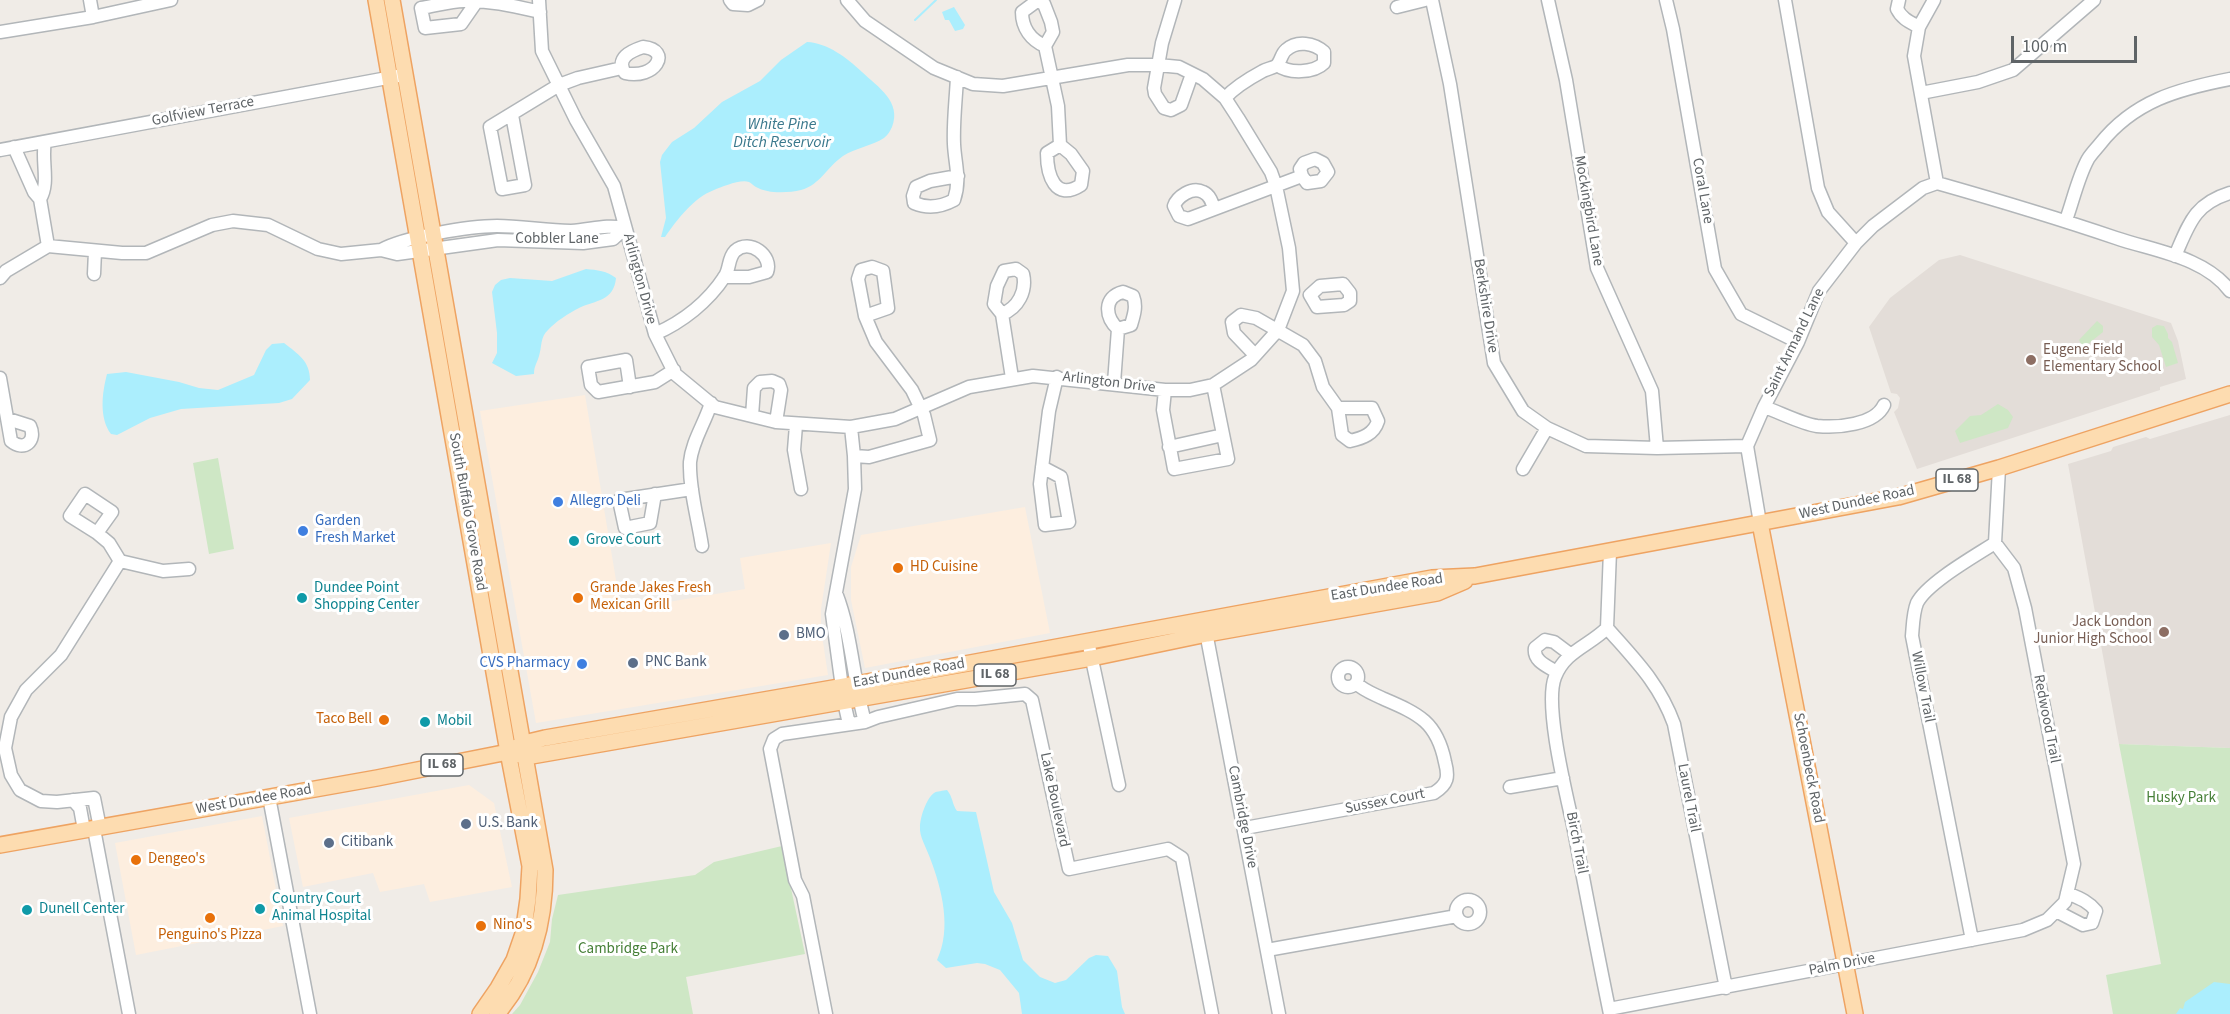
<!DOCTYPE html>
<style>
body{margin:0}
#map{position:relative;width:2230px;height:1014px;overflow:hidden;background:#f0ece7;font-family:"Source Sans 3",sans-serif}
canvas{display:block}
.scale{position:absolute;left:2011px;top:36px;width:126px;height:27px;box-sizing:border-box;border:3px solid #5f6467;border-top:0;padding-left:8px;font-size:18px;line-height:21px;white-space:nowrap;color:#5f6467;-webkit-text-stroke:4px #fff;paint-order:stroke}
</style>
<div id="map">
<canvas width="2230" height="1014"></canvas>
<div class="scale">100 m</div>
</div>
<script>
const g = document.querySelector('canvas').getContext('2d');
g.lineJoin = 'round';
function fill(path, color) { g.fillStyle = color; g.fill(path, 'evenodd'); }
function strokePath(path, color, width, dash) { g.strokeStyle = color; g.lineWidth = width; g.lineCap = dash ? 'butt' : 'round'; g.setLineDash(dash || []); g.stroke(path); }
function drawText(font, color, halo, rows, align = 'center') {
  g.font = font + ' "Source Sans 3",sans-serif'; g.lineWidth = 6; g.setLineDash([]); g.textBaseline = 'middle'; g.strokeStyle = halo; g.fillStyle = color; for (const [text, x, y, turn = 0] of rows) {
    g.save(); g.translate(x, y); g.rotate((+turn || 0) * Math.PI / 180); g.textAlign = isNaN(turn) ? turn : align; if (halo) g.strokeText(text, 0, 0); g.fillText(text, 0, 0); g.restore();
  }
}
const commercial = new Path2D(`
 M 585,395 L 621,610 L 745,589 L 740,558 L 831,543 L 821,609 L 821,629 L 828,675 L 536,723 L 480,411 Z
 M 1025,507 L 1050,633 L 865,668 L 851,600 L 851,567 L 861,535 Z
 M 469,785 L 494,803 L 512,887 L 430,902 L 424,884 L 380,892 L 373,873 L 303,887 L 289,818 Z
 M 262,816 L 283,926 L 136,955 L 115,843 Z`);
const education = new Path2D(`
 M 1960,255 L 2171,323 L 2178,341 L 2186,379 L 2160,387 L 2160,390 L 1917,469 L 1894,412 L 1898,408 L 1900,398 L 1897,394 L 1891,393 L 1869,327 L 1890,298 L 1939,260 Z
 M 2230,415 L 2230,748 L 2119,744 L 2068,464 L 2111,451 L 2113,447 L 2146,437 L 2150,439 Z`);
const green = new Path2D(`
 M 2097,321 L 2103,326 L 2103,332 L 2083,348 L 2079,340 Z
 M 2157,325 L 2164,326 L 2168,334 L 2168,338 L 2172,342 L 2178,363 L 2166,367 L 2159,345 L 2152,337 L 2152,328 Z
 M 1998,404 L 2008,410 L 2013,417 L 2008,428 L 1960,443 L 1955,431 L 1970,416 L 1981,415 Z
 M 218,458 L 234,549 L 209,554 L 193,463 Z
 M 2119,744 L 2230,748 L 2230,1014 L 2113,1014 L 2106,975 L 2161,964 Z
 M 782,846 L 805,954 L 686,977 L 693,1014 L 512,1014 L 520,1005 L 538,972 L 550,942 L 552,919 L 558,895 L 695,875 L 714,862 Z`);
const water = new Path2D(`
 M 954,7 L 965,25 L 963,29 L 955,31 L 949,20 L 945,20 L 942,12 Z
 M 807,42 C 828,43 847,58 862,72 C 878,87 902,102 892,127 C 890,131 888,135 884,138 C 872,146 855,148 843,156 C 827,167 820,185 801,190 C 788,193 768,194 756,187 C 754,186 751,183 749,182 C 740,179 722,187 714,190 C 693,198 677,220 665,237 L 661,237 L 666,218 L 660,162 L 662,155 L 672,142 L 694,128 L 722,102 L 760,81 L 781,60 Z
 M 586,269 C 597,270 607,271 616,278 C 614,301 596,300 579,308 C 569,313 555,322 548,330 C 540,337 542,347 539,356 C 537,363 534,366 534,374 L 516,376 L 492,363 L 497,353 L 497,333 L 492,292 L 495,285 L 501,280 L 510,278 L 552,281 Z
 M 284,343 C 298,354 310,361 310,380 L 292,399 L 279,403 L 181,409 L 150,418 L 117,435 L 111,434 C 99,418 102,393 107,374 L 126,372 L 179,382 L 199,388 L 218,390 L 254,375 L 266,350 L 272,344 Z
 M 947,790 C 953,797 952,804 957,811 L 976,812 L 994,892 L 1012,923 L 1023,960 L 1040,977 L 1055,983 L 1066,980 L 1089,958 L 1096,955 L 1108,956 L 1117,971 L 1122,1007 L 1125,1014 L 1022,1014 L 1019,993 L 1000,970 L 985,964 L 977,963 L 946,968 L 937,960 C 952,929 942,889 930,858 C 927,849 919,836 920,827 C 920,818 926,799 934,793 C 937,791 943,791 947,790 Z
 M 2214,982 L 2230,984 L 2230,1014 L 2176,1014 L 2180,1008 L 2183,1009 L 2185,1002 Z`);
const stream = new Path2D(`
 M 915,20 L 936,0`);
const minor = new Path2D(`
 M 90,0 L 93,17
 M 539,0 L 542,51 L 576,120 L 614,186 L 655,334 L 675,374 L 715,407 L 776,422 L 851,427 L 895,419 L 969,387 L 1033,376 L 1165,390 L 1190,390 L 1213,385 L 1251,360 L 1278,330 L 1293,291 L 1289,248 L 1276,186 L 1271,172 L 1238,118 L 1225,98 L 1203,79 L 1179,67 L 1158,65 L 1128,65 L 1003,86 L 973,84 L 934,68 L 865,21 L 847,0
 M 730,0 L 733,4 L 748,5 L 758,0
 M 1175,0 L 1162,43 L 1154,88 L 1155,94 L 1164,108 L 1171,110 L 1181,105 L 1192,74
 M 1432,0 L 1450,84 L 1494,363 L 1523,411 L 1547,428 L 1586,446 L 1657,448 L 1747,446
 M 1548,0 L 1566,80 L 1597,268 L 1652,391 L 1657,448
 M 1666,0 L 1673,29 L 1715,269 L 1741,314 L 1798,342
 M 1785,0 L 1818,188 L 1828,212 L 1856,243
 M 1899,0 L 1897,9 C 1902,19 1910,22 1919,27
 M 1934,0 L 1919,27 L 1914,56 L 1937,183
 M 477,1 L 461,24 L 425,28 L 421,8 C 435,6 450,1 464,1 C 490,0 514,6 540,12
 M 1397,7 L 1425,0
 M 0,32 L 93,17 L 171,0
 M 1045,46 C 1031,40 1022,28 1022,12 L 1037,1 L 1044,4 L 1051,22 L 1053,32 L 1045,46 L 1058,106 L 1060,145
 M 643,47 C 673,50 655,80 625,73 C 615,58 631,51 643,47 Z
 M 957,77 C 956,99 953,122 954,144 C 955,165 961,179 954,200 C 941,207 928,209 914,203 L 913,196 L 916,187 L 930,181 L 958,176
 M 1921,93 L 1978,82 L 2013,70 L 2094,0
 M 1225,98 C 1235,87 1250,78 1263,71 C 1267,69 1272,68 1276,66 C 1281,62 1281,54 1286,50 C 1297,40 1314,43 1324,52 L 1324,63 C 1314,73 1289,74 1277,65
 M 512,115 L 525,185 L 502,189 L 490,127 L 559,85 L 578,78 L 622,68
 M 1060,145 L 1071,154 L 1083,171 L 1081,185 C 1055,202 1047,175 1047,153 Z
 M 14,147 L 34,192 L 40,199 L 48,246
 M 0,150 L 398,76
 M 1315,159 L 1323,163 L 1328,172 L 1321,181 L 1307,183 L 1302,176 L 1300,169 L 1304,163 Z
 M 1937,183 C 1997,200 2057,218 2116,238 C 2154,251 2205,257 2230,291
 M 40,199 C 50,183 41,160 45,142
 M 1214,209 C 1212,202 1210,195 1203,192 C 1192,186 1177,197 1174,206 L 1179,216 L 1188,219 L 1302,176
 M 2066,220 C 2073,201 2078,177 2088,159 C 2091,154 2096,149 2100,144 C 2134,101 2178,89 2230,79
 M 2175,256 C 2189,224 2194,204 2230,193
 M 94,274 L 95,251
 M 0,278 L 6,271 L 48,246 L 122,253 L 146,253 L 212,225 L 233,221 L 268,225 L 318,249 L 341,254 L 381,250 L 397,254 L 498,240 L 583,243 L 613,239 L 625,228 C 605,224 591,230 571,231 C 546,231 522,226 497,226 C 469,226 405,237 381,250
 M 1343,284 L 1350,293 L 1350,301 L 1344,305 L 1317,307 L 1310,295 L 1320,286 Z
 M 1123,292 L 1133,296 C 1137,306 1134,315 1131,325 L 1118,329 C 1105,317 1103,297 1123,292 Z
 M 1002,314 C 1018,308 1027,291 1023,274 L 1016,269 L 1004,271 L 997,286 L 994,304 L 1002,314 L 1012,378
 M 655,334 C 682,322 708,302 725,276 C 730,268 728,258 735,251 C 750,238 773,256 767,272 L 749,277 L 724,277
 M 1255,355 L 1234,333 L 1232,322 L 1241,315 L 1256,318 L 1303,345 L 1315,361 L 1323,387 L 1338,408 L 1342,435 L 1350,441 C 1363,438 1374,434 1378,421 L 1372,408 L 1338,408
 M 0,378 L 11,441 C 24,452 37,441 30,426 L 8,419
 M 1114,383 L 1118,329
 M 630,387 L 626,360 L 588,367 L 591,385 L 598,392 L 655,382 L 674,370
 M 1165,390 L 1163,410 L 1174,469 L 1228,459 L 1213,385
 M 1764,407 C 1779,412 1802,424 1817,426 C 1837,428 1875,425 1884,405
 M 752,416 L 754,388 L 760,382 L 772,381 L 779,384 L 781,390 L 776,422
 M 796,425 L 794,450 L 801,489
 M 1169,447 L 1223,435
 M 854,456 L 869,457 L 930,440 L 924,415 L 912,390 L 876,342 L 865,316 L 858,279 L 861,270 L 872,267 L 883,271 L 888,308 L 865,316
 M 1042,467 L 1061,477 L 1069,522 L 1045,525 L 1040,484 L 1049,411 L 1057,377
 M 1523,469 L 1547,428
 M 655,494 L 650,523 L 625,528 L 619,500 L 692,489
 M 1760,523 L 1747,446 L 1764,407 L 1798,342 L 1819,291 L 1856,243 L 1873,226 L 1923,188 L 1937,183
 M 97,533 L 70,516 L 85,494 L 112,512 L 97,533 L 109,543 L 120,561
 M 702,546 C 698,519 689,489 690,462 C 692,441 705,423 711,403
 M 836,593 C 852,634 853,680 865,722
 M 1205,627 L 1279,1014
 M 1607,628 C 1635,660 1659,683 1674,724 L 1726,988
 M 1088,641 L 1119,785
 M1338 677a10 10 0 1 1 20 0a10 10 0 1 1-20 0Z
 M 1557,672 C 1547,666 1533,661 1535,648 L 1545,640 L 1554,642 L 1570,654
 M 849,724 L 844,702 L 832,614 L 855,489 L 854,456 L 851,427
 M 1510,787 L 1563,778
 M 269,797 L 310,1014
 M 73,800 L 80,808 L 84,830
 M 100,828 L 94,798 L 57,802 L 41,801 L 20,790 L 11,775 L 5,748 L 11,717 L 26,690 L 61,655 L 120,561 L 163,571 L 189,569
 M 1245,828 L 1434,793 C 1448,784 1449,777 1445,762 C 1437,722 1419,714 1384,699 C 1374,694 1364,691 1356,683
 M 94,829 L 129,1014
 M1456 912a12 12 0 1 1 24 0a12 12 0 1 1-24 0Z
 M 2056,911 L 2083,925 L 2092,923 L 2096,911 C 2088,901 2079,898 2067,893
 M 1972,940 L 1912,636 C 1913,625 1913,613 1917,603 C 1927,583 1975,556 1995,543 L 1999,468
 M 1267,950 L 1457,916
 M 1609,1009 L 2023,930 L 2047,920 L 2065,902 L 2074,864 L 2025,608 L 2014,568 L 1995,543
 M 826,1014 L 803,896 L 795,880 L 770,749 L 774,739 L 782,734 L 865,722 L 878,717 L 957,699 L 975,699 L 1025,694 L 1032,700 L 1069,869 L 1168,849 L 1182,858 L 1212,1014
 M 1610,1014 C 1597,951 1585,888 1573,825 C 1566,793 1544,705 1555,677 C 1565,651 1589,646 1607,628 L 1610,551`);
const major = new Path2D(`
 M 376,0 L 508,752 L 530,866 L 528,899 L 523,934 L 514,960 L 498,988 L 480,1014
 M 392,0 L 545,870 C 545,924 532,973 497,1014
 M 1760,523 L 1855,1014
 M 517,754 L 526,757 L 549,753 L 1092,658 L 1207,634 L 1437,593 L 1465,581
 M 0,845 L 377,778 L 508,752 L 524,743 L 545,738 L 856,684 L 1432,578 L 1475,576 L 1898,497 L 1999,468 L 2230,394`);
const markers = [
 [2031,360,6,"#8d6e63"],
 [558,502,6,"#3f7fe0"],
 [303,531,6,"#3f7fe0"],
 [574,541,6,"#0f9aa8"],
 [898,568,6,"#e8710a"],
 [302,598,6,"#0f9aa8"],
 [578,598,6,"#e8710a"],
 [2164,632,6,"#8d6e63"],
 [784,635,6,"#5c6f8a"],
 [633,663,6,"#5c6f8a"],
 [582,664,6,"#3f7fe0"],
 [384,720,6,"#e8710a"],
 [425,722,6,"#0f9aa8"],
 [466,824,6,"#5c6f8a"],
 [329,843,6,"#5c6f8a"],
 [136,860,6,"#e8710a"],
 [260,909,6,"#0f9aa8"],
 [27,910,6,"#0f9aa8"],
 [210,918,6,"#e8710a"],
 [481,926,6,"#e8710a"]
];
const shields = [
 [1957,480,42],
 [995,675,42],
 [442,765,42]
];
const shieldNames = [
 ["IL 68",1957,480],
 ["IL 68",995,675],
 ["IL 68",442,765]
];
const streetNames = [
 ["Golfview Terrace",203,112,-11],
 ["Coral Lane",1702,191,80],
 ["Mockingbird Lane",1588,211,80],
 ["Cobbler Lane",557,240],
 ["Arlington Drive",639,279,75],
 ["Berkshire Drive",1485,306,81],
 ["Saint Armand Lane",1795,343,-64],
 ["Arlington Drive",1109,383,7],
 ["West Dundee Road",1857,503,-12],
 ["South Buffalo Grove Road",467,512,80],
 ["East Dundee Road",1387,588,-9],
 ["East Dundee Road",909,674,-10],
 ["Willow Trail",1922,687,79],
 ["Redwood Trail",2046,719,79],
 ["Schoenbeck Road",1808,768,79],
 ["Laurel Trail",1688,798,79],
 ["West Dundee Road",254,800,-10],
 ["Lake Boulevard",1054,800,78],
 ["Sussex Court",1385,802,-11],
 ["Cambridge Drive",1242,817,79],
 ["Birch Trail",1576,843,79],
 ["Palm Drive",1842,965,-11]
];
const educationNames = [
 ["Eugene Field",2043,351],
 ["Elementary School",2043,368],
 ["Jack London",2152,623,"right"],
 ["Junior High School",2152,640,"right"]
];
const shopNames = [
 ["Allegro Deli",570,502],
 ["Garden",315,522],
 ["Fresh Market",315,539],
 ["CVS Pharmacy",570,664,"right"]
];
const cultureNames = [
 ["Grove Court",586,541],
 ["Dundee Point",314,589],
 ["Shopping Center",314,606],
 ["Mobil",437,722],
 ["Country Court",272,900],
 ["Animal Hospital",272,917],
 ["Dunell Center",39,910]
];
const foodNames = [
 ["HD Cuisine",910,568],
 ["Grande Jakes Fresh",590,589],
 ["Mexican Grill",590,606],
 ["Taco Bell",372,720,"right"],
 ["Dengeo's",148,860],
 ["Nino's",493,926],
 ["Penguino's Pizza",210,936,"center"]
];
const serviceNames = [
 ["BMO",796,635],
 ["PNC Bank",645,663],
 ["U.S. Bank",478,824],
 ["Citibank",341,843]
];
const parkNames = [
 ["Husky Park",2181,799],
 ["Cambridge Park",628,950]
];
const waterNames = [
 ["White Pine",782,125],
 ["Ditch Reservoir",782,143]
];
fill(commercial, '#fdeedf');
fill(education, '#e3ddd8');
fill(green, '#cee7c5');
fill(water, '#abeefd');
strokePath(stream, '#abeefd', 2);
strokePath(minor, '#b2b6b9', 15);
strokePath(major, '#eea362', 18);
strokePath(minor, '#fff', 12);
strokePath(major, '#fddcb0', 15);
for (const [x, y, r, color] of markers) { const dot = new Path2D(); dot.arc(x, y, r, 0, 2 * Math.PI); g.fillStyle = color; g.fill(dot); strokePath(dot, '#fff', 2); }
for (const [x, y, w] of shields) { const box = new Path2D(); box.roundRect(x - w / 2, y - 11, w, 22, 4.5); g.fillStyle = '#fff'; g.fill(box); strokePath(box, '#5f6467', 1.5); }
drawText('bold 14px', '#5f6467', null, shieldNames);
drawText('15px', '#5f6467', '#fff', streetNames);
drawText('15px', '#785e54', '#fff', educationNames, 'left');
drawText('15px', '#366cbe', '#fff', shopNames, 'left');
drawText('15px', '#0d838f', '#fff', cultureNames, 'left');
drawText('15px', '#c56008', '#fff', foodNames, 'left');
drawText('15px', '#4e5e75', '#fff', serviceNames, 'left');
drawText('15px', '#457f36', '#fff', parkNames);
drawText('italic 16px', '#3a788c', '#fff', waterNames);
</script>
